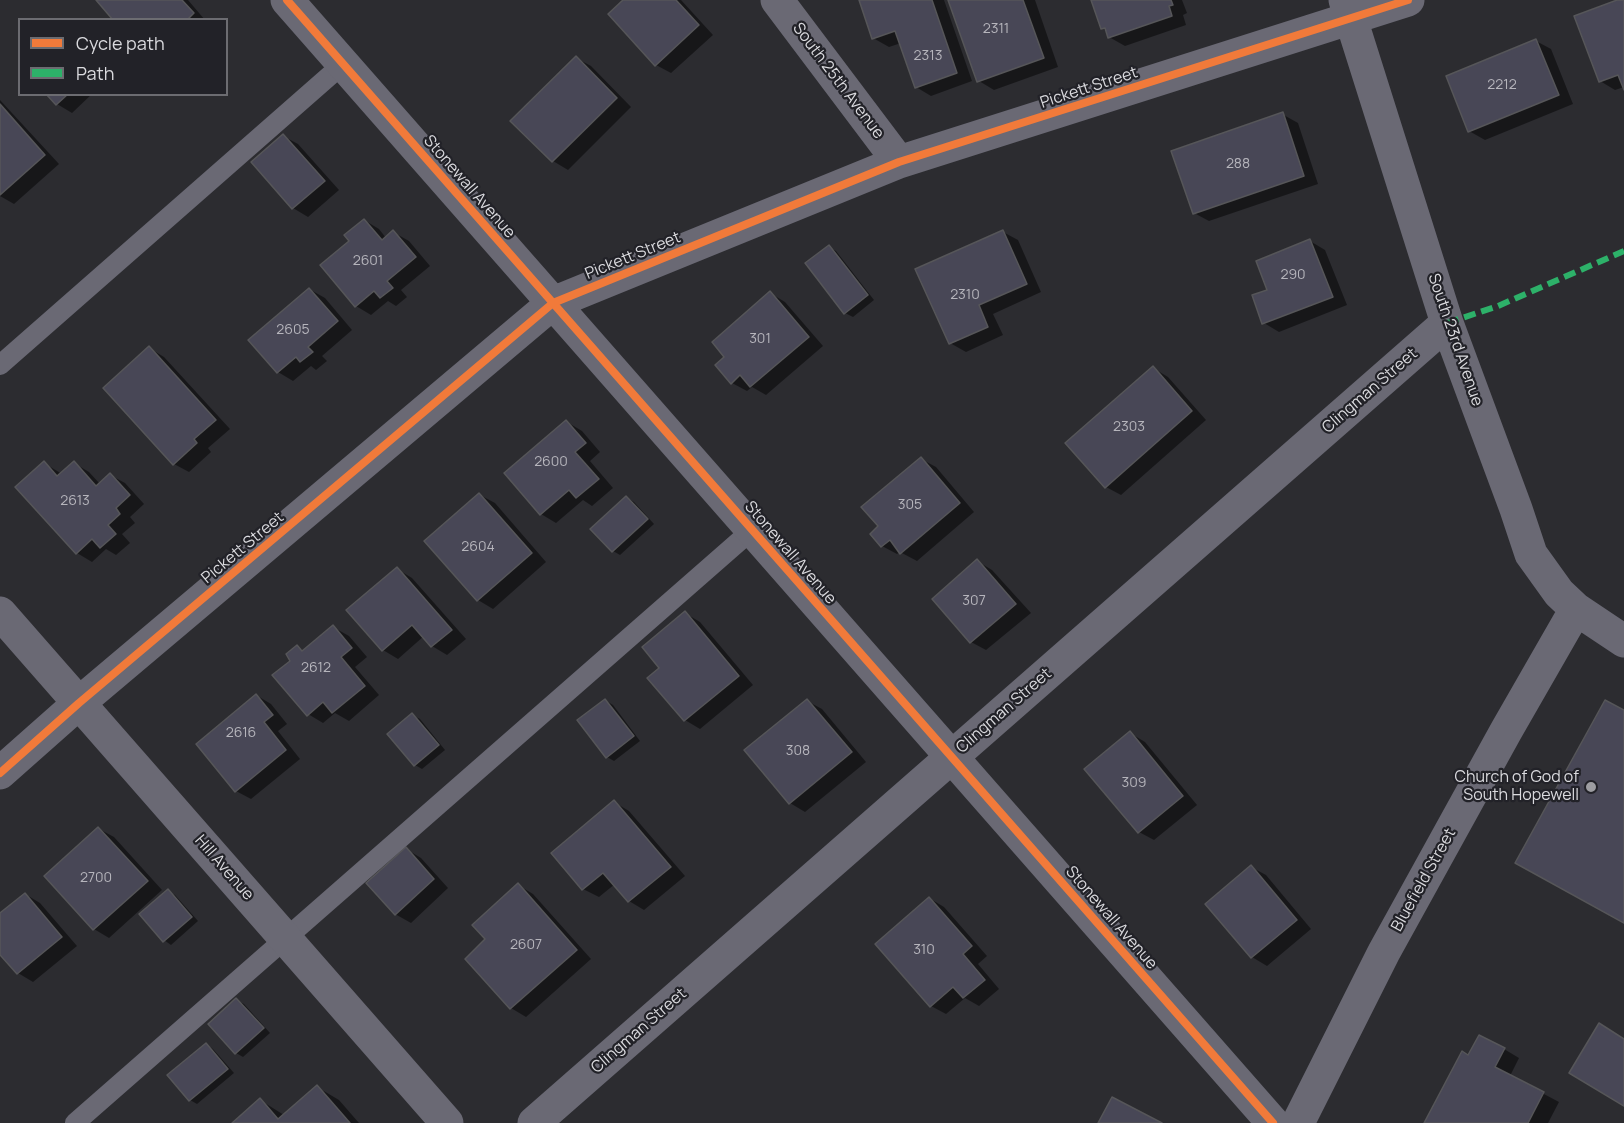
<!DOCTYPE html>
<style>
body{margin:0}
#map{position:relative;width:1624px;height:1123px;overflow:hidden;background:#2c2c30;font-family:Manrope,sans-serif}
canvas{display:block}
.legend{position:absolute;left:18px;top:18px;width:210px;height:78px;box-sizing:border-box;background:#222228;border:2px solid #6c6c71;margin:0;padding:8px 10px;list-style:none;font-size:18px;color:#dadade}
.legend li{display:flex;align-items:center;gap:12px;height:30px}
.legend b{width:30px;border:2px solid #6c6c71}
</style>
<div id="map">
<canvas width="1624" height="1123"></canvas>
<ul class="legend">
<li><b style="height:8px;background:#f17a3a"></b>Cycle path</li>
<li><b style="height:8px;background:#2db169"></b>Path</li>
</ul>
</div>
<script>
const g = document.querySelector('canvas').getContext('2d');
g.lineJoin = 'round';
function fill(path, color) { g.fillStyle = color; g.fill(path, 'evenodd'); }
function strokePath(path, color, width, dash) { g.strokeStyle = color; g.lineWidth = width; g.lineCap = dash ? 'butt' : 'round'; g.setLineDash(dash || []); g.stroke(path); }
function drawText(font, color, halo, rows, align = 'center') {
  g.font = font + ' Manrope,sans-serif'; g.lineWidth = 4.5; g.setLineDash([]); g.textBaseline = 'middle'; g.strokeStyle = halo; g.fillStyle = color; for (const [text, x, y, turn = 0] of rows) {
    g.save(); g.translate(x, y); g.rotate((+turn || 0) * Math.PI / 180); g.textAlign = isNaN(turn) ? turn : align; if (halo) g.strokeText(text, 0, 0); g.fillText(text, 0, 0); g.restore();
  }
}
const shadow = new Path2D(`
 M 98,0 L 188,0 L 205,20 L 115,20 Z
 M 625,0 L 681,0 L 713,35 L 671,73 L 656,65 Z
 M 860,0 L 944,0 L 972,81 L 931,96 L 916,87 L 901,43 L 889,47 L 873,38 Z
 M 950,0 L 1035,0 L 1058,67 L 994,90 L 979,81 Z
 M 1093,0 L 1182,0 L 1187,13 L 1183,15 L 1186,25 L 1125,46 L 1109,37 L 1107,31 L 1103,28 Z
 M 1621,0 L 1624,0 L 1624,87 L 1615,90 L 1600,81 Z
 M 1536,41 L 1551,49 L 1573,104 L 1485,140 L 1469,131 Z
 M 576,58 L 591,66 L 631,107 L 568,170 L 553,161 L 512,121 Z
 M 48,94 L 92,94 L 72,113 L 57,104 Z
 M 0,100 L 59,164 L 14,204 L 0,196 Z
 M 1282,114 L 1298,123 L 1318,184 L 1209,221 L 1194,213 Z
 M 283,136 L 298,144 L 339,190 L 308,217 L 293,208 L 253,162 Z
 M 364,220 L 379,229 L 386,238 L 393,232 L 409,241 L 430,266 L 401,290 L 407,297 L 396,306 L 388,301 L 371,315 L 356,306 L 351,241 Z
 M 1003,232 L 1018,240 L 1041,292 L 993,314 L 1003,335 L 966,352 L 950,343 Z
 M 1310,241 L 1325,250 L 1347,305 L 1279,332 L 1264,323 Z
 M 829,247 L 836,251 L 874,300 L 853,317 L 845,313 Z
 M 309,289 L 325,298 L 352,330 L 322,356 L 327,361 L 316,370 L 311,366 L 293,381 L 278,372 Z
 M 770,293 L 785,302 L 823,346 L 766,395 L 752,387 L 747,391 L 732,383 L 727,357 Z
 M 149,348 L 164,357 L 230,429 L 208,448 L 211,452 L 189,472 L 174,464 Z
 M 1153,368 L 1168,377 L 1206,420 L 1121,495 L 1106,487 Z
 M 567,422 L 582,431 L 600,452 L 590,461 L 613,488 L 592,506 L 583,500 L 556,523 L 541,514 Z
 M 921,459 L 936,467 L 974,512 L 917,561 L 900,552 L 897,554 L 882,546 L 880,526 Z
 M 44,463 L 62,474 L 74,463 L 89,472 L 100,484 L 110,475 L 125,483 L 144,504 L 130,517 L 135,523 L 122,534 L 130,543 L 116,555 L 106,549 L 92,562 L 77,553 L 17,487 Z
 M 480,495 L 495,503 L 546,562 L 493,609 L 478,600 Z
 M 626,497 L 634,502 L 654,524 L 620,555 L 613,551 Z
 M 977,561 L 992,570 L 1031,613 L 986,650 L 971,642 Z
 M 397,569 L 412,578 L 466,639 L 447,655 L 432,646 L 424,636 L 398,659 L 383,650 Z
 M 685,613 L 700,622 L 753,685 L 700,729 L 685,720 L 661,668 Z
 M 333,627 L 349,636 L 367,657 L 355,667 L 379,695 L 349,721 L 335,713 L 323,723 L 308,714 L 292,661 L 297,647 L 304,651 Z
 M 256,695 L 271,704 L 287,724 L 278,731 L 300,759 L 251,799 L 236,791 Z
 M 605,700 L 613,705 L 640,741 L 614,761 L 607,757 Z
 M 807,701 L 822,709 L 866,762 L 805,812 L 790,803 Z
 M 412,715 L 420,719 L 445,750 L 422,769 L 415,765 L 389,735 Z
 M 1130,733 L 1145,742 L 1197,805 L 1154,840 L 1139,832 Z
 M 614,802 L 629,811 L 685,876 L 644,910 L 629,901 L 615,884 L 599,897 L 583,889 Z
 M 99,829 L 114,837 L 162,890 L 109,938 L 94,929 L 46,876 Z
 M 406,849 L 421,858 L 448,888 L 411,923 L 395,914 Z
 M 1251,867 L 1266,875 L 1311,929 L 1267,966 L 1252,957 Z
 M 518,885 L 533,894 L 591,959 L 526,1017 L 511,1008 L 467,959 L 487,940 Z
 M 168,891 L 175,895 L 198,921 L 171,945 L 164,940 Z
 M 25,894 L 40,903 L 77,946 L 33,982 L 18,973 L 0,952 L 0,915 Z
 M 929,898 L 944,907 L 987,956 L 978,964 L 999,989 L 979,1006 L 965,998 L 946,1014 L 931,1006 Z
 M 236,1000 L 244,1004 L 270,1033 L 243,1057 L 236,1053 Z
 M 206,1044 L 213,1049 L 234,1073 L 197,1104 L 190,1100 Z
 M 1504,1049 L 1519,1058 L 1510,1076 L 1559,1102 L 1548,1123 L 1426,1123 L 1469,1057 Z
 M 317,1087 L 339,1100 L 359,1123 L 234,1123 L 260,1100 L 284,1115 Z`);
const building = new Path2D(`
 M 96,0 L 182,0 L 194,13 L 187,20 L 113,20 Z
 M 623,0 L 676,0 L 699,25 L 655,66 L 608,14 Z
 M 859,0 L 932,0 L 957,73 L 915,88 L 895,31 L 872,39 Z
 M 948,0 L 1023,0 L 1044,58 L 977,82 Z
 M 1091,0 L 1171,0 L 1173,5 L 1169,6 L 1172,16 L 1108,38 L 1105,28 L 1101,29 Z
 M 1617,0 L 1624,0 L 1624,90 L 1618,75 L 1599,82 L 1574,16 Z
 M 1536,39 L 1559,95 L 1468,132 L 1446,76 Z
 M 576,56 L 617,98 L 552,162 L 510,121 Z
 M 46,94 L 68,94 L 56,105 Z
 M 0,104 L 45,155 L 0,195 Z
 M 1283,112 L 1304,176 L 1193,214 L 1171,151 Z
 M 283,134 L 325,181 L 292,209 L 251,162 Z
 M 364,219 L 382,240 L 393,230 L 416,257 L 387,281 L 393,288 L 380,298 L 374,291 L 355,307 L 320,265 L 349,241 L 344,235 Z
 M 1003,230 L 1027,284 L 979,305 L 988,327 L 949,344 L 915,269 Z
 M 1310,239 L 1333,297 L 1262,324 L 1252,295 L 1267,290 L 1256,261 Z
 M 829,245 L 868,295 L 844,314 L 805,263 Z
 M 309,288 L 338,321 L 308,347 L 313,352 L 300,362 L 296,357 L 277,373 L 248,340 Z
 M 770,291 L 809,337 L 750,387 L 740,375 L 731,384 L 715,365 L 724,357 L 712,342 Z
 M 149,346 L 216,420 L 194,439 L 197,443 L 173,465 L 103,388 Z
 M 1153,366 L 1192,411 L 1105,488 L 1065,443 Z
 M 566,420 L 586,443 L 575,452 L 599,479 L 576,498 L 569,490 L 540,515 L 504,473 Z
 M 921,457 L 960,503 L 900,554 L 890,540 L 881,547 L 870,534 L 878,526 L 861,507 Z
 M 44,461 L 57,476 L 74,461 L 96,486 L 110,473 L 130,495 L 116,508 L 120,514 L 108,525 L 116,534 L 100,548 L 92,539 L 76,554 L 15,487 Z
 M 479,493 L 532,553 L 477,601 L 424,541 Z
 M 626,496 L 648,519 L 612,552 L 590,529 Z
 M 977,559 L 1016,604 L 970,643 L 932,599 Z
 M 397,567 L 452,630 L 431,647 L 412,625 L 382,651 L 346,610 Z
 M 685,611 L 739,676 L 684,721 L 647,678 L 659,668 L 642,647 Z
 M 333,625 L 352,648 L 341,657 L 365,686 L 332,713 L 323,702 L 307,716 L 272,675 L 290,661 L 286,654 L 297,645 L 302,651 Z
 M 256,694 L 273,715 L 264,722 L 286,750 L 235,792 L 196,744 Z
 M 605,699 L 634,736 L 606,758 L 577,720 Z
 M 807,699 L 852,752 L 789,804 L 744,750 Z
 M 1605,700 L 1624,710 L 1624,923 L 1515,863 Z
 M 412,713 L 439,745 L 414,766 L 387,734 Z
 M 1130,731 L 1183,796 L 1138,833 L 1084,769 Z
 M 614,800 L 671,867 L 628,902 L 603,873 L 582,890 L 551,853 Z
 M 98,827 L 148,881 L 93,930 L 44,876 Z
 M 406,847 L 434,879 L 395,915 L 366,883 Z
 M 1251,865 L 1297,920 L 1251,958 L 1205,904 Z
 M 518,883 L 577,950 L 510,1009 L 465,959 L 485,939 L 472,925 Z
 M 168,889 L 192,917 L 163,942 L 139,914 Z
 M 25,893 L 62,937 L 17,974 L 0,955 L 0,913 Z
 M 929,897 L 972,946 L 963,954 L 985,980 L 963,998 L 953,987 L 930,1007 L 875,944 Z
 M 236,998 L 264,1028 L 235,1054 L 208,1024 Z
 M 1599,1023 L 1624,1039 L 1624,1106 L 1569,1073 Z
 M 1479,1035 L 1505,1048 L 1495,1067 L 1544,1092 L 1528,1123 L 1424,1123 L 1462,1051 L 1468,1055 Z
 M 206,1043 L 228,1069 L 189,1101 L 167,1075 Z
 M 317,1085 L 350,1123 L 232,1123 L 260,1098 L 278,1119 Z
 M 1112,1097 L 1162,1123 L 1098,1123 Z`);
const service = new Path2D(`
 M 0,365 L 343,64
 M 75,1123 L 752,530`);
const minor = new Path2D(`
 M 287,0 L 1273,1123
 M 777,0 L 899,162
 M 1345,0 L 1447,323 L 1516,509 L 1531,554 L 1559,593 L 1576,609 L 1624,641
 M 0,613 L 447,1123
 M 0,773 L 79,703 L 553,303 L 899,162 L 1408,0
 M 534,1123 L 1447,323
 M 1298,1123 L 1384,952 L 1506,731 L 1576,609`);
const quiet = new Path2D(`
 M 1447,323 L 1498,306 L 1624,251`);
const cycleway = new Path2D(`
 M 287,0 L 1273,1123
 M 0,773 L 79,703 L 553,303 L 899,162 L 1408,0`);
const markers = [
 [1591,787,6,"#9d9da1"]
];
const numberNames = [
 ["2311",996,29],
 ["2313",928,56],
 ["2212",1502,85],
 ["288",1238,164],
 ["2601",368,261],
 ["290",1293,275],
 ["2310",965,295],
 ["2605",293,330],
 ["301",760,339],
 ["2303",1129,427],
 ["2600",551,462],
 ["2613",75,501],
 ["305",910,505],
 ["2604",478,547],
 ["307",974,601],
 ["2612",316,668],
 ["2616",241,733],
 ["308",798,751],
 ["309",1134,783],
 ["2700",96,878],
 ["2607",526,945],
 ["310",924,950]
];
const streetNames = [
 ["South 25th Avenue",838,81,53],
 ["Pickett Street",1089,88,-18],
 ["Stonewall Avenue",469,187,49],
 ["Pickett Street",633,256,-22],
 ["South 23rd Avenue",1455,340,71],
 ["Clingman Street",1370,391,-41],
 ["Pickett Street",243,548,-40],
 ["Stonewall Avenue",790,553,49],
 ["Clingman Street",1004,711,-41],
 ["Hill Avenue",224,868,49],
 ["Bluefield Street",1424,880,-61],
 ["Stonewall Avenue",1111,918,49],
 ["Clingman Street",639,1031,-41]
];
const poiNames = [
 ["Church of God of",1579,778],
 ["South Hopewell",1579,796]
];
fill(shadow, '#0007');
fill(building, '#484756');
strokePath(building, '#565659', 1.5);
strokePath(service, '#6a6974', 20);
strokePath(minor, '#6a6974', 33);
strokePath(quiet, '#2db169', 6, [12, 6]);
strokePath(cycleway, '#f17a3a', 8);
for (const [x, y, r, color] of markers) { const dot = new Path2D(); dot.arc(x, y, r, 0, 2 * Math.PI); g.fillStyle = color; g.fill(dot); strokePath(dot, '#222228', 2); }
drawText('14px', '#b6b5bc', null, numberNames);
drawText('16px', '#dadade', '#222228', streetNames);
drawText('16px', '#dadade', '#222228', poiNames, 'right');
</script>
